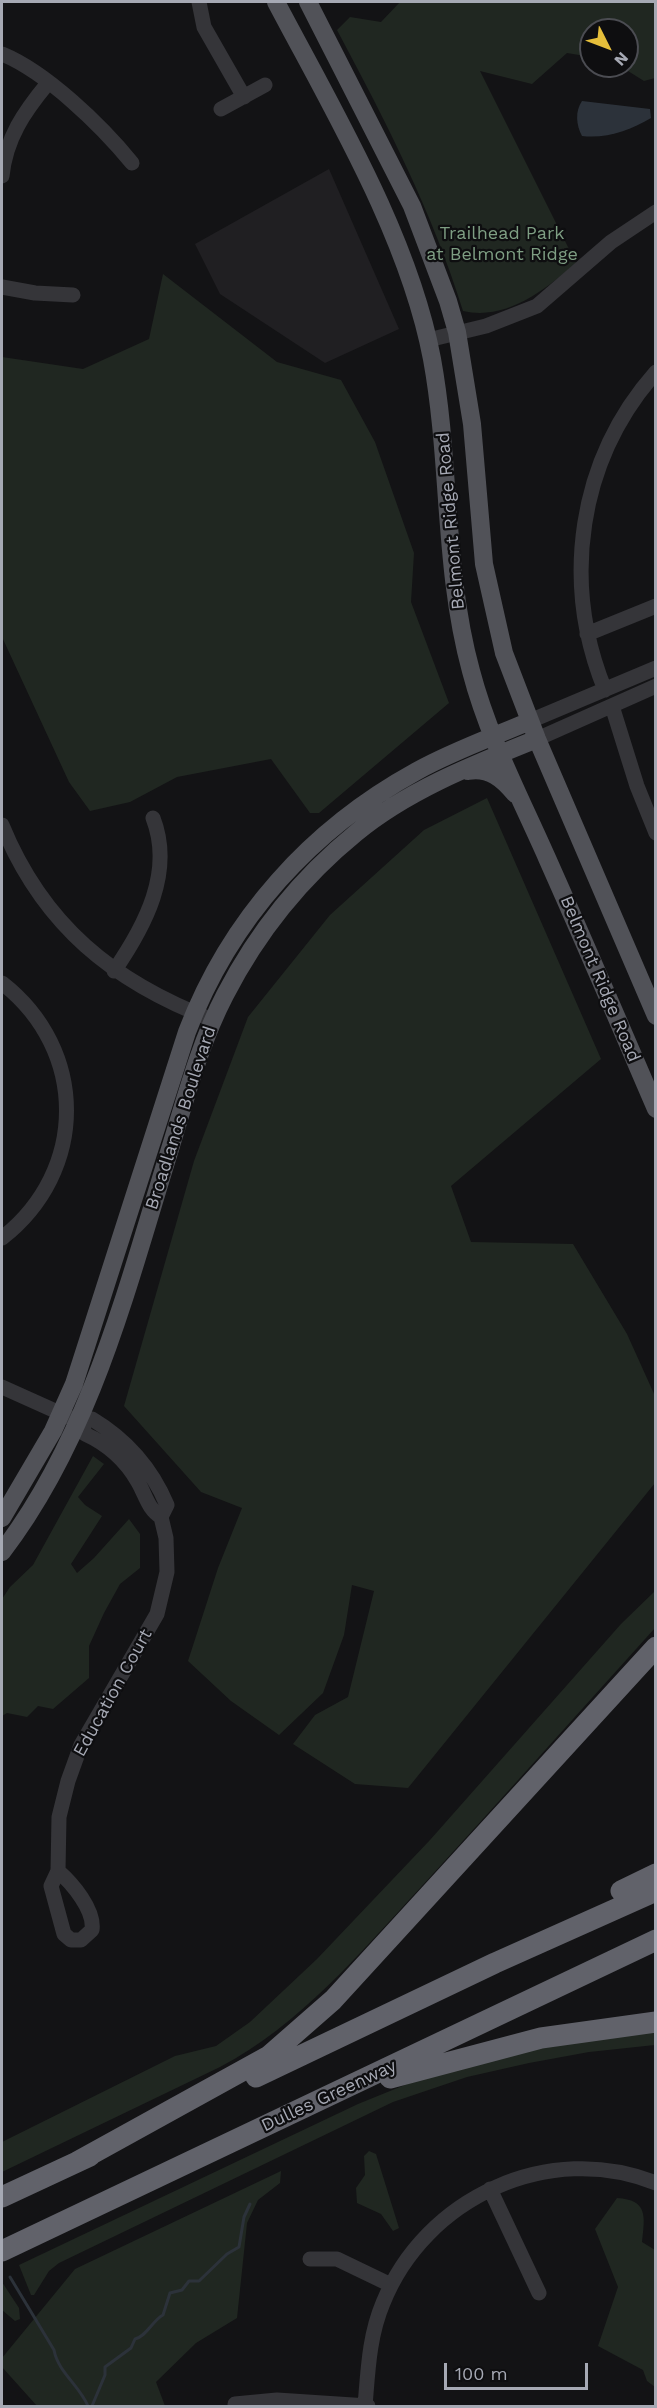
<!DOCTYPE html>
<style>
body{margin:0}
#map{position:relative;width:657px;height:2408px;overflow:hidden;background:#131315;font-family:"Work Sans",sans-serif}
canvas{display:block}
.frame{position:absolute;inset:0;border:3px solid #a6a9b4;pointer-events:none}
.north{position:absolute;left:579px;top:18px;width:60px;height:60px;box-sizing:border-box;background:#0e0e10;border:2px solid #4b4c52;border-radius:50%;rotate:132deg;font-size:16px;font-weight:700;line-height:24px;text-align:center;color:#a6a9b4}
.north::after{content:'';display:block;margin:auto;width:21px;height:27px;background:#e5be3b;clip-path:polygon(50% 0,100% 100%,50% 72%,0 100%)}
.scale{position:absolute;left:444px;top:2363px;width:144px;height:27px;box-sizing:border-box;border:3px solid #a6a9b4;border-top:0;padding-left:8px;font-size:18px;line-height:21px;white-space:nowrap;color:#a6a9b4;-webkit-text-stroke:4px #0e0e10;paint-order:stroke}
</style>
<div id="map">
<canvas width="657" height="2408"></canvas>
<div class="frame"></div>
<div class="north">N</div>
<div class="scale">100 m</div>
</div>
<script>
const g = document.querySelector('canvas').getContext('2d');
g.lineJoin = 'round';
function fill(path, color) { g.fillStyle = color; g.fill(path, 'evenodd'); }
function strokePath(path, color, width, dash) { g.strokeStyle = color; g.lineWidth = width; g.lineCap = dash ? 'butt' : 'round'; g.setLineDash(dash || []); g.stroke(path); }
function drawText(font, color, halo, rows, align = 'center') {
  g.font = font + ' "Work Sans",sans-serif'; g.lineWidth = 4.5; g.setLineDash([]); g.textBaseline = 'middle'; g.strokeStyle = halo; g.fillStyle = color; for (const [text, x, y, turn = 0] of rows) {
    g.save(); g.translate(x, y); g.rotate((+turn || 0) * Math.PI / 180); g.textAlign = isNaN(turn) ? turn : align; if (halo) g.strokeText(text, 0, 0); g.fillText(text, 0, 0); g.restore();
  }
}
const built = new Path2D(`
 M 329,169 L 399,329 L 325,363 L 220,294 L 195,244 Z`);
const green = new Path2D(`
 M 400,2 L 655,2 L 655,78 L 644,81 L 620,66 L 627,66 L 627,30 L 591,30 L 591,57 L 567,53 L 532,84 L 480,71 L 576,263 C 545,290 506,321 463,311 C 433,213 385,120 337,30 L 350,17 L 381,22 Z
 M 163,274 L 277,362 L 341,380 L 375,442 L 414,553 L 411,602 L 449,703 L 319,813 L 310,813 L 271,759 L 177,777 L 130,802 L 90,811 L 69,782 L 2,637 L 2,357 L 83,369 L 149,339 Z
 M 487,798 L 601,1059 L 451,1186 L 471,1242 L 573,1244 L 627,1334 L 655,1396 L 655,1483 L 408,1788 L 355,1784 L 293,1744 L 315,1715 L 348,1697 L 374,1591 L 352,1585 L 344,1635 L 323,1693 L 279,1735 L 231,1701 L 188,1661 L 218,1568 L 242,1508 L 201,1492 L 124,1406 L 194,1161 L 248,1017 L 330,915 L 424,830 Z
 M 93,1456 L 104,1464 L 78,1497 L 85,1505 L 102,1516 L 71,1564 L 77,1573 L 94,1558 L 129,1519 L 140,1534 L 140,1568 L 120,1584 L 104,1613 L 89,1646 L 89,1678 L 53,1709 L 38,1706 L 27,1717 L 7,1713 L 2,1716 L 2,1599 L 10,1587 L 33,1565 Z
 M 655,1591 L 655,1628 C 577,1714 500,1801 421,1887 C 359,1954 301,2024 220,2067 L 2,2172 L 2,2142 L 175,2056 L 216,2046 L 250,2022 L 317,1959 L 430,1840 L 621,1624 Z
 M 655,2028 L 655,2045 L 589,2052 L 529,2063 L 467,2077 L 393,2102 L 59,2263 L 49,2271 L 34,2295 L 31,2295 L 19,2265 L 358,2104 L 427,2076 L 562,2041 Z
 M 369,2151 L 376,2154 L 399,2228 L 393,2231 L 381,2214 L 357,2203 L 356,2188 L 365,2175 L 364,2156 Z
 M 281,2171 L 280,2183 L 258,2200 L 247,2223 L 237,2318 L 196,2343 L 156,2382 L 165,2406 L 37,2406 L 2,2367 L 2,2358 L 75,2269 Z
 M 617,2198 C 648,2200 645,2216 642,2242 L 655,2250 L 655,2387 L 647,2381 L 643,2370 L 598,2346 L 618,2287 L 595,2229 Z
 M 2,2282 L 19,2308 L 20,2319 L 15,2321 L 2,2310 Z`);
const water = new Path2D(`
 M 582,101 L 650,109 L 651,118 C 631,130 606,139 582,136 C 576,125 575,111 582,101 Z`);
const stream = new Path2D(`
 M 10,2277 L 54,2350 C 58,2372 79,2385 88,2406
 M 92,2406 L 105,2375 L 105,2367 L 131,2348 L 135,2339 C 146,2337 153,2320 163,2315 L 170,2293 L 182,2290 L 189,2281 L 199,2281 L 227,2254 L 239,2247 L 244,2217 L 250,2204`);
const minor = new Path2D(`
 M 199,2 L 204,27 L 244,97
 M 2,54 C 46,72 101,125 132,163
 M 221,109 L 265,85
 M 2,176 C 6,138 24,112 48,83
 M 2,287 L 35,293 L 73,295
 M 428,340 L 486,326 L 537,306 L 611,242 L 656,212
 M 587,634 L 656,606
 M 605,690 C 561,582 578,460 656,372
 M 612,706 L 637,786 L 656,833
 M 530,721 L 656,668
 M 537,739 L 656,686
 M 2,825 C 43,925 113,982 213,1020
 M 114,971 C 145,926 174,872 153,818
 M 2,983 C 88,1050 88,1171 2,1238
 M 2,1387 L 71,1418
 M 92,1419 C 127,1440 151,1467 167,1505 L 161,1517 C 148,1509 146,1496 138,1482 C 126,1461 107,1444 85,1434 L 82,1422 Z
 M 58,1871 C 72,1883 95,1910 92,1930 L 81,1940 L 71,1940 L 64,1934 L 51,1886 L 58,1871 L 59,1817 L 68,1781 L 81,1745 L 157,1614 L 167,1572 L 166,1538 L 161,1517
 M 490,2189 L 539,2293
 M 310,2259 L 337,2259 L 391,2285
 M 235,2404 L 277,2400 L 368,2406
 M 365,2406 C 368,2371 369,2336 383,2303 C 425,2198 549,2140 656,2183`);
const major = new Path2D(`
 M 276,2 C 334,112 409,237 432,359 C 451,463 443,569 471,671 C 488,736 520,797 547,858 C 584,941 620,1025 656,1109
 M 308,2 L 412,206 L 448,301 L 457,332 L 472,424 L 484,564 L 504,653 L 537,739 L 656,1016
 M 468,771 C 489,767 503,779 515,794
 M 2,1518 L 53,1431 L 74,1384 L 187,1032 C 230,919 311,829 417,771 C 453,751 493,737 530,721
 M 2,1552 C 91,1436 127,1287 170,1149 C 186,1097 200,1043 225,995 C 257,933 302,877 356,833 C 408,790 475,764 537,739`);
const highway = new Path2D(`
 M 621,1891 L 656,1874
 M 256,2077 L 495,1963 L 656,1891
 M 390,2078 L 541,2038 L 656,2022
 M 77,2162 L 269,2056 L 333,2000 L 656,1647
 M 2,2197 L 90,2156
 M 2,2251 L 656,1940`);
const parkNames = [
 ["Trailhead Park",502,234],
 ["at Belmont Ridge",502,255]
];
const streetNames = [
 ["Belmont Ridge Road",451,521,-95],
 ["Belmont Ridge Road",600,979,67],
 ["Broadlands Boulevard",181,1118,-72],
 ["Education Court",113,1693,-61],
 ["Dulles Greenway",329,2096,-25]
];
fill(built, '#201f22');
fill(green, '#202721');
fill(water, '#2c323a');
strokePath(stream, '#2c323a', 3);
strokePath(minor, '#353539', 15);
strokePath(major, '#515258', 18);
strokePath(highway, '#61626a', 21);
drawText('18px', '#7e9e83', '#0e0e10', parkNames);
drawText('18px', '#a6a9b4', '#0e0e10', streetNames);
</script>
